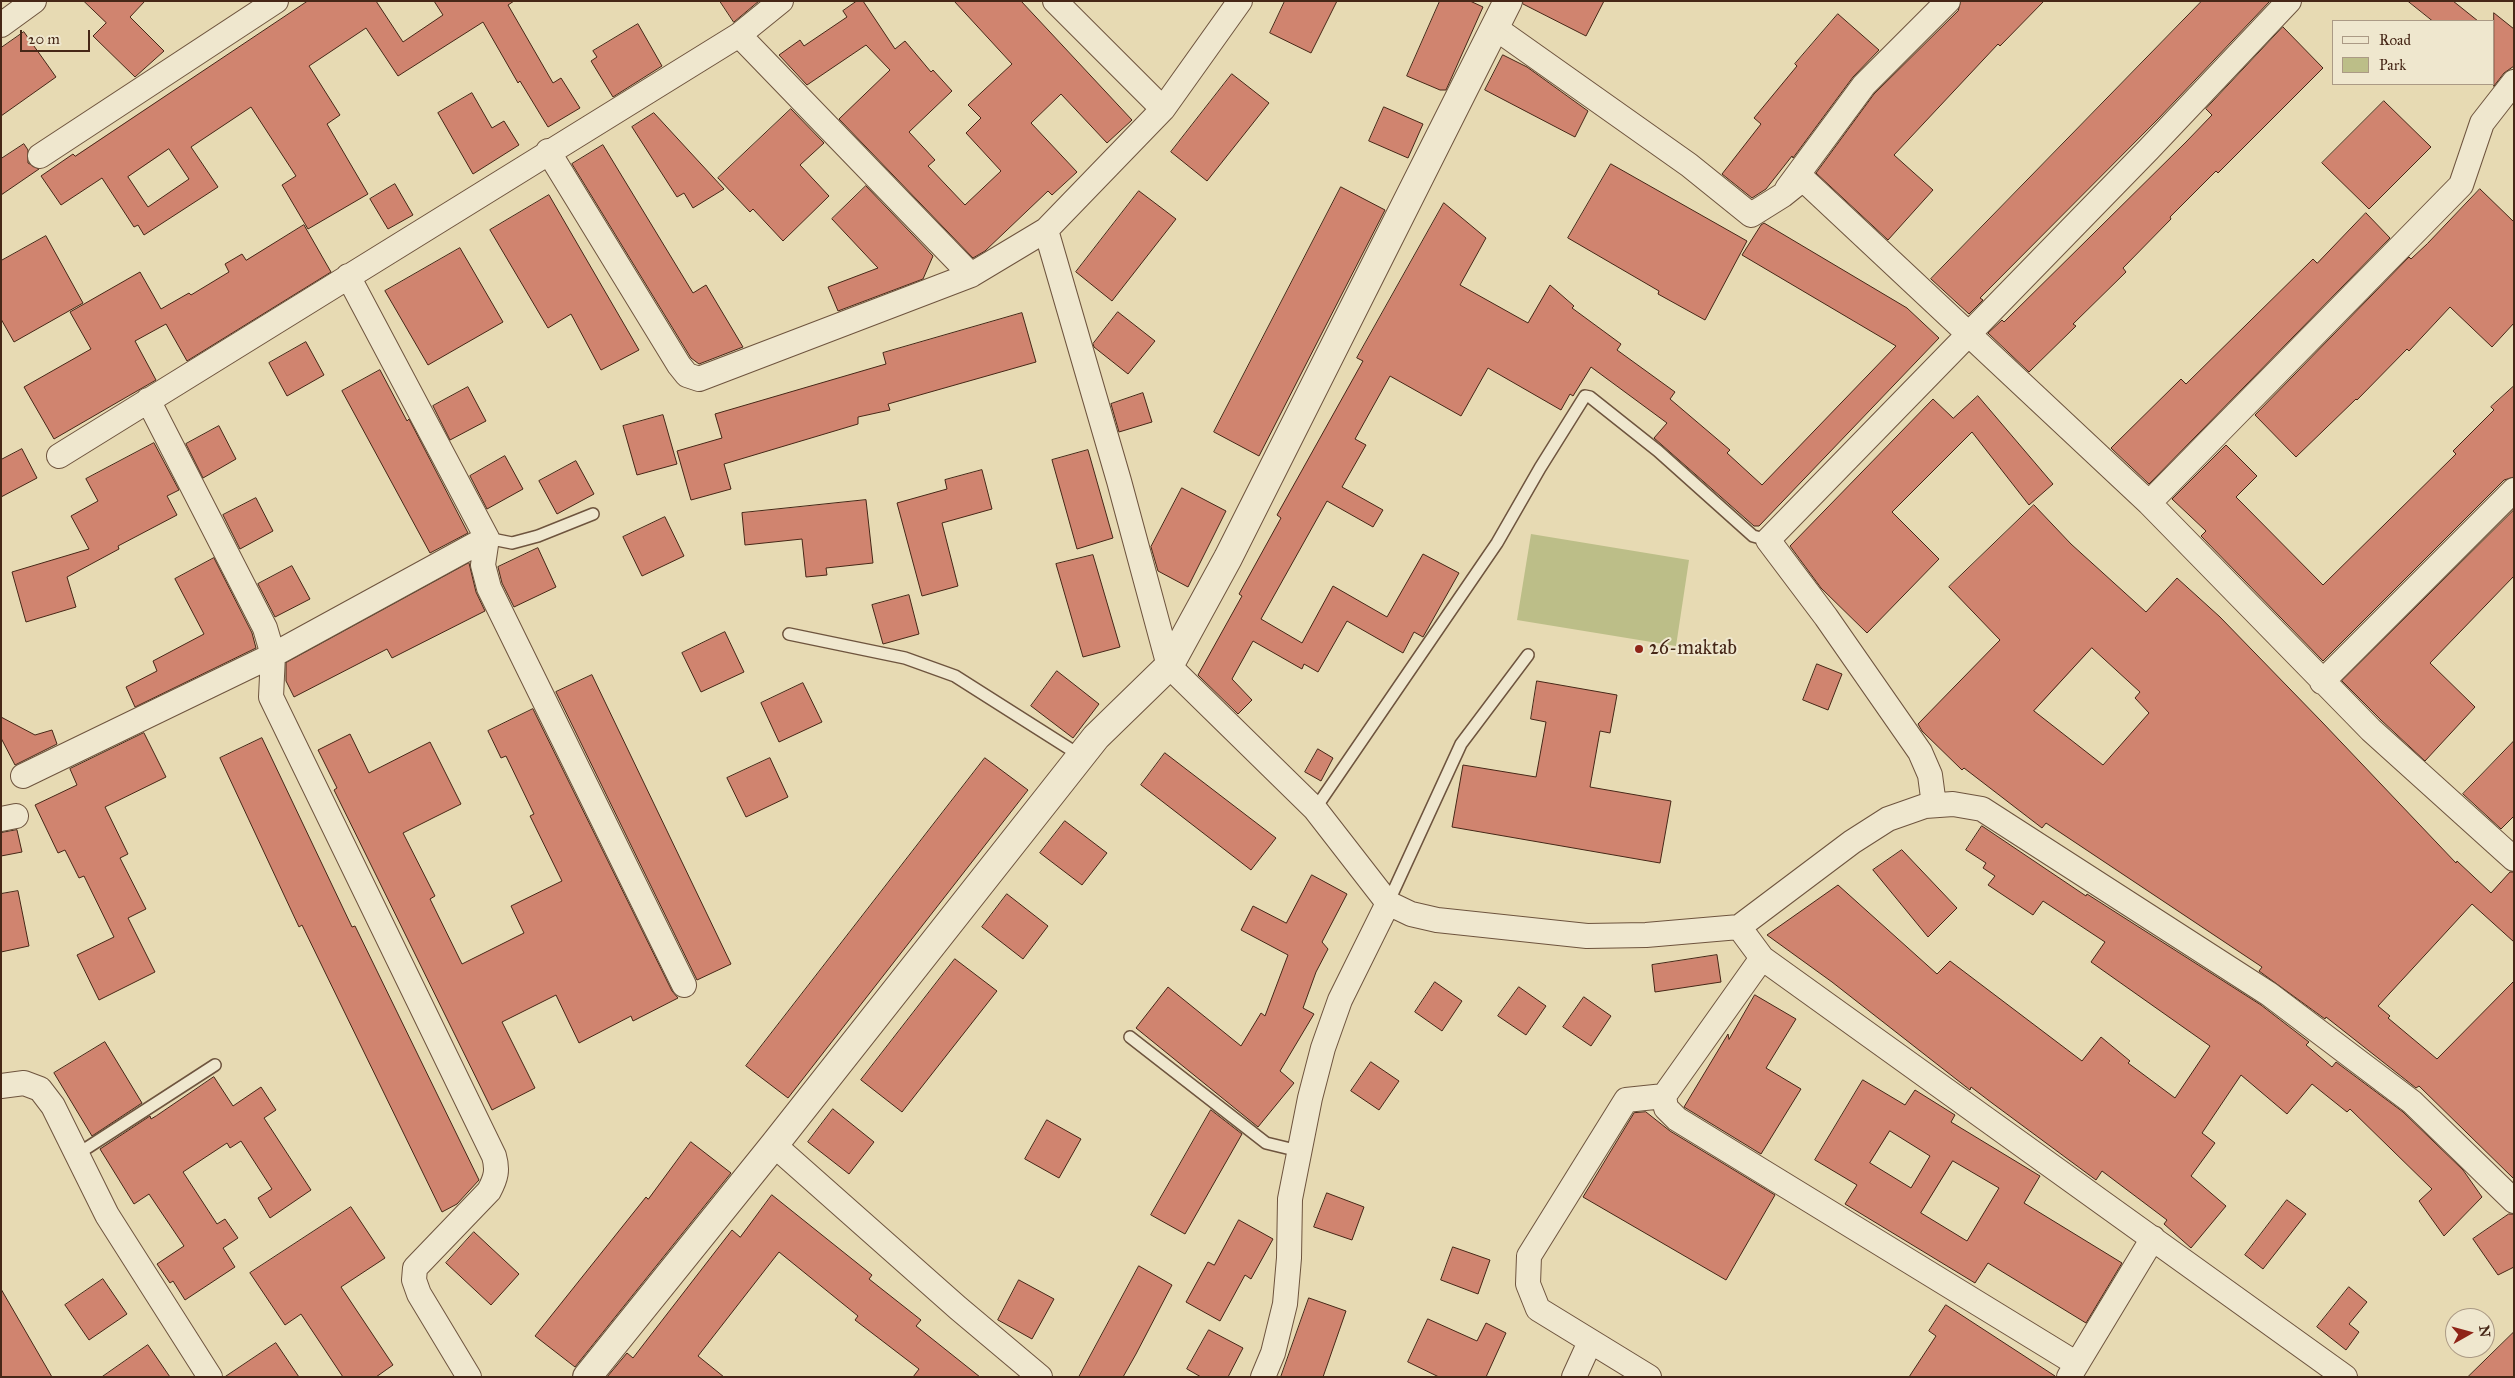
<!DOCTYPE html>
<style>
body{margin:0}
#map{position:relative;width:2515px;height:1378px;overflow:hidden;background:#e7dab3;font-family:"IM FELL Great Primer",serif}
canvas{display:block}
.frame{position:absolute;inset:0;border:2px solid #462717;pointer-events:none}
.legend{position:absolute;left:2332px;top:20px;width:162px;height:65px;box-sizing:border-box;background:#efe7ce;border:1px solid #ab9a85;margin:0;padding:6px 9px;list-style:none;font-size:15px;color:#462717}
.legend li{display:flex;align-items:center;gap:10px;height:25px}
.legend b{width:25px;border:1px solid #ab9a85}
.north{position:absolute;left:2445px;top:1308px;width:50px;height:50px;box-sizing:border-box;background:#efe7ce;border:1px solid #ab9a85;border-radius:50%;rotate:83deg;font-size:14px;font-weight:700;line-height:20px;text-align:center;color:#462717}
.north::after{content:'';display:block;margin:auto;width:18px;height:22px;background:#8f2418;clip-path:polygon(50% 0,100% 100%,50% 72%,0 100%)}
.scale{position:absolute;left:20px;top:30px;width:70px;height:22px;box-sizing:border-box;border:2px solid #462717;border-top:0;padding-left:6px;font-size:15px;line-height:18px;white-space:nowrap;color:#462717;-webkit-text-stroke:4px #efe7ce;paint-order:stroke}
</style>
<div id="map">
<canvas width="2515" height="1378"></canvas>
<div class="frame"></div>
<ul class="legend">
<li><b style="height:6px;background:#efe7ce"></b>Road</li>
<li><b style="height:14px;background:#bcbe88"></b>Park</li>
</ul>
<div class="north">N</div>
<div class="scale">20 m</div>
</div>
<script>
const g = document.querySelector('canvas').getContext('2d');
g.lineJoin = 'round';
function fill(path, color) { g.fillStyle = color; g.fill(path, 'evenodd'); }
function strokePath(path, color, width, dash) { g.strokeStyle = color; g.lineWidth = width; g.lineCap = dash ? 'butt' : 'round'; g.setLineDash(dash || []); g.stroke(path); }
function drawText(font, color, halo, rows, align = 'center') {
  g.font = font + ' "IM FELL Great Primer",serif'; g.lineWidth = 4; g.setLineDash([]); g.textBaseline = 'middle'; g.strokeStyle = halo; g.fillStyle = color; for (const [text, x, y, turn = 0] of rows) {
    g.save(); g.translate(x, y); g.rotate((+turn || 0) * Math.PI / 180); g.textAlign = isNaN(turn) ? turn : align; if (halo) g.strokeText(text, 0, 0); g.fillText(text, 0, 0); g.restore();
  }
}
const green = new Path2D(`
 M 1531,534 L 1689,560 L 1676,646 L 1517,620 Z`);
const building = new Path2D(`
 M 84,1 L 145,1 L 130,17 L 164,51 L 135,77 L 93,36 L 106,23 Z
 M 308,1 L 376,1 L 403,42 L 443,15 L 434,1 L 514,1 L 508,5 L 553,83 L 561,78 L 580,108 L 548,127 L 520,81 L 518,83 L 483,22 L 398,76 L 366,28 L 309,66 L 340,115 L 327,124 L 368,194 L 308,229 L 282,185 L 296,176 L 251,107 L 191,147 L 218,187 L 144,235 L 138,225 L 134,227 L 102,178 L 61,205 L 41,176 L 73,154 L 75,156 ZM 169,149 L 189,179 L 148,207 L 128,177 Z
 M 720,1 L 759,1 L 734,22 Z
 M 857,1 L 863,1 L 895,49 L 905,41 L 931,72 L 933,70 L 952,91 L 909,132 L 935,160 L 928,166 L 965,205 L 1001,171 L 966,133 L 981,118 L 968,105 L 1012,64 L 954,1 L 1021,1 L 1132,120 L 1107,143 L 1061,94 L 1031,123 L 1077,172 L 1052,195 L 1048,191 L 985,251 L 973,258 L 839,119 L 890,70 L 866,45 L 807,85 L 779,55 L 800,40 L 804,46 L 847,17 L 843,11 Z
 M 1285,1 L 1337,1 L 1311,53 L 1270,33 Z
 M 1440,1 L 1470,1 L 1483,7 L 1446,90 L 1440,90 L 1407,76 Z
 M 1523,1 L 1604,1 L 1586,36 L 1523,4 Z
 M 1961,1 L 2044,1 L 2000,46 L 1998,44 L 1894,155 L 1933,190 L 1888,240 L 1816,173 L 1874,94 L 1958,11 Z
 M 2202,1 L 2270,1 L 2158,119 L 1980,298 L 1983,300 L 1969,314 L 1931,279 Z
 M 2408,1 L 2453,1 L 2478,21 L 2433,21 Z
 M 2494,13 L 2514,29 L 2514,66 L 2504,73 L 2494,86 Z
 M 1838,14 L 1879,50 L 1853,77 L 1793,158 L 1792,156 L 1766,189 L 1752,198 L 1722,174 L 1761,124 L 1754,118 L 1797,66 L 1795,64 Z
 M 638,24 L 662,66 L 613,97 L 591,61 L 597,57 L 593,51 Z
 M 2283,27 L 2323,68 L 2218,173 L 2216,171 L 2170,217 L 2171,219 L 2123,268 L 2126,272 L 2073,324 L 2076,326 L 2029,372 L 1988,333 L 2002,320 L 2004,322 L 2186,142 L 2212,115 L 2206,109 Z
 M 24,32 L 56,77 L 1,116 L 1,48 Z
 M 1503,55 L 1527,67 L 1588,111 L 1575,137 L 1485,90 Z
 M 1232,74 L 1269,103 L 1207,181 L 1171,152 Z
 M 472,93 L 492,128 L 504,121 L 519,145 L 473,174 L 438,113 Z
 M 2384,101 L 2431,147 L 2369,209 L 2322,163 Z
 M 1384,107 L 1423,124 L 1408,158 L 1369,141 Z
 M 791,109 L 824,143 L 800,165 L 829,196 L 783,241 L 753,209 L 750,212 L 718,178 Z
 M 654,113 L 724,189 L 693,208 L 684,193 L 677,197 L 632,127 Z
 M 24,144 L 28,150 L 28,163 L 39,169 L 1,195 L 1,159 Z
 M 603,145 L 693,293 L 706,285 L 743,347 L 699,364 L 691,358 L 572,164 Z
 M 1611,164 L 1747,241 L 1705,320 L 1658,294 L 1659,291 L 1568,238 Z
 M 395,184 L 413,215 L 388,229 L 370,199 Z
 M 866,186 L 933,256 L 923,279 L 838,311 L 828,287 L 878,268 L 832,219 Z
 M 1341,187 L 1385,210 L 1259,456 L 1214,432 Z
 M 2480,189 L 2514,222 L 2514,323 L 2492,347 L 2450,307 L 2409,351 L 2407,349 L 2357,400 L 2356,399 L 2296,457 L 2255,415 L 2409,257 L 2411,259 L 2427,244 Z
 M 1139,191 L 1176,219 L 1112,301 L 1076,272 Z
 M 549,195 L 639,350 L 601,370 L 571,314 L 548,328 L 490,230 Z
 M 1444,203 L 1486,238 L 1460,285 L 1528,323 L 1550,285 L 1574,306 L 1572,308 L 1621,344 L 1617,350 L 1675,392 L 1670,399 L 1730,450 L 1727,453 L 1762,485 L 1896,346 L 1742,255 L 1761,225 L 1764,223 L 1907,308 L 1939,338 L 1759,526 L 1754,526 L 1654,438 L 1667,423 L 1591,367 L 1573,396 L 1570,394 L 1561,410 L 1488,368 L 1461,416 L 1390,376 L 1355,439 L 1366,445 L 1342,487 L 1383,510 L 1373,527 L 1327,501 L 1261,619 L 1302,643 L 1333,586 L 1387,617 L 1423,554 L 1459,573 L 1423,637 L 1414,632 L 1403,653 L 1347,621 L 1318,672 L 1304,664 L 1302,669 L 1253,641 L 1232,679 L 1252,700 L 1238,714 L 1198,675 L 1242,596 L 1239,594 L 1281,518 L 1277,515 L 1363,361 L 1357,358 Z
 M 2366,213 L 2390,238 L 2149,484 L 2111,448 L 2181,379 L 2186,384 L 2313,259 L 2317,263 Z
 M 304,225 L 331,272 L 187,361 L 166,324 L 135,341 L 156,380 L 54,439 L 24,387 L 91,349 L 70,312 L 140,272 L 161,309 L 189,293 L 191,295 L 229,272 L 225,264 L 242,254 L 246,260 Z
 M 46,236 L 83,303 L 14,342 L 1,319 L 1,261 Z
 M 460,248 L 503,322 L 428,365 L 385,291 Z
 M 1118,312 L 1155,341 L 1128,374 L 1094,347 L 1093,344 Z
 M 1022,313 L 1036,362 L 888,404 L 890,410 L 858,417 L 858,424 L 724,464 L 731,489 L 691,500 L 677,451 L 722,438 L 715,414 L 886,364 L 883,353 Z
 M 306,342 L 324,375 L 287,396 L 269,363 Z
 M 380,370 L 407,421 L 409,419 L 468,533 L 430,553 L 342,391 Z
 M 2514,386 L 2514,477 L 2504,480 L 2323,661 L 2201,536 L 2206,531 L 2172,499 L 2226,445 L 2257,476 L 2236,497 L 2323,585 L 2456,454 L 2453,451 L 2494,410 L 2491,407 Z
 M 468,387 L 486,421 L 450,440 L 433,406 Z
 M 1143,393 L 1152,422 L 1119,432 L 1111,404 Z
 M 1978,396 L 2053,484 L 2029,505 L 1972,432 L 1892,512 L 1939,559 L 1867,633 L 1821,588 L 1790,546 L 1933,399 L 1953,418 Z
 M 663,415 L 677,464 L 637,475 L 623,426 Z
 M 219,426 L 236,459 L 203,478 L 186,444 Z
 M 154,443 L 179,490 L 167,496 L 177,515 L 118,546 L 119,549 L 67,577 L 76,607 L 26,622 L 12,572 L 89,549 L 71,516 L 98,501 L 86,479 Z
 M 22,449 L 37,478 L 1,497 L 1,460 Z
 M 1088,450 L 1113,538 L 1077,549 L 1052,460 Z
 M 505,456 L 523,489 L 487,509 L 470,476 Z
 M 576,461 L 594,494 L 557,514 L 539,481 Z
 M 982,470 L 992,509 L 942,523 L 958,586 L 922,596 L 897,503 L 947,489 L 945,480 Z
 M 1182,488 L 1226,511 L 1188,587 L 1158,571 L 1151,547 Z
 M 256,498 L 273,531 L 240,549 L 223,515 Z
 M 866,500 L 873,563 L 826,568 L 827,575 L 806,577 L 802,539 L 745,545 L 742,513 Z
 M 2034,505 L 2071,544 L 2146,612 L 2177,578 L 2220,617 L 2322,722 L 2456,863 L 2457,861 L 2491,893 L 2510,872 L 2514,872 L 2514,942 L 2472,904 L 2378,1006 L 2390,1016 L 2388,1018 L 2437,1059 L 2514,981 L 2514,1179 L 2419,1086 L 2416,1088 L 2326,1017 L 2325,1019 L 2259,971 L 2262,967 L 2046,823 L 2042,828 L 1964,768 L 1962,770 L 1922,731 L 1918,724 L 2000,640 L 1949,587 ZM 2092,648 L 2140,692 L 2135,698 L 2149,713 L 2103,765 L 2034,711 Z
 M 2514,510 L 2514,576 L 2430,663 L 2475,707 L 2425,761 L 2381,720 L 2342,681 Z
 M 665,517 L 684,556 L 642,576 L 623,537 Z
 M 538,548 L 556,587 L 514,607 L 502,583 L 498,567 Z
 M 1093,555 L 1120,647 L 1083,657 L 1056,564 Z
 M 214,558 L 252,633 L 256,648 L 135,707 L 126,687 L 157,671 L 153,661 L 204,634 L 175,579 Z
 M 469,563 L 476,592 L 485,611 L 392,658 L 387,649 L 294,697 L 286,681 L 286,663 Z
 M 292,566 L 310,599 L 275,617 L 258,584 Z
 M 909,595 L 919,634 L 883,644 L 872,605 Z
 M 725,632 L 744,672 L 701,692 L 682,653 Z
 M 1817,664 L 1842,674 L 1828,710 L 1803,700 Z
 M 1057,671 L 1099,704 L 1073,738 L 1031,706 Z
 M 592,675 L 731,964 L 697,980 L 556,692 Z
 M 1537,681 L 1617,695 L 1610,733 L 1600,731 L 1590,787 L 1671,801 L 1660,863 L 1452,827 L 1463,765 L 1536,777 L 1546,722 L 1531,719 Z
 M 803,683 L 822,722 L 779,742 L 761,703 Z
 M 533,709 L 672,991 L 678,998 L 633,1021 L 631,1016 L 579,1043 L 556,995 L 502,1022 L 535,1088 L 492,1110 L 334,790 L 337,788 L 318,750 L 350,734 L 369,773 L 430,742 L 461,804 L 403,833 L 435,896 L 430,899 L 462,964 L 524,933 L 511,906 L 562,881 L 530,816 L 534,814 L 506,756 L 501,758 L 488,731 Z
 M 1,717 L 35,735 L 52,730 L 57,744 L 15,765 L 1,738 Z
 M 144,733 L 166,777 L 105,807 L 128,854 L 120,858 L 146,909 L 128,918 L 155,972 L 99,1000 L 77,955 L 114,937 L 84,876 L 79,878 L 65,850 L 58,853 L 35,805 L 77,785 L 70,769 Z
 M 262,738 L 352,927 L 355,926 L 479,1180 L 457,1204 L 442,1212 L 302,925 L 299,927 L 220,758 Z
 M 2514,741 L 2514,816 L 2501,829 L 2463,794 Z
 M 1318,749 L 1333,758 L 1321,781 L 1305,772 Z
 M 1165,753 L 1276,838 L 1251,870 L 1141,785 Z
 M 770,758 L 788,797 L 746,817 L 727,778 Z
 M 985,758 L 1028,790 L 788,1098 L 746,1066 Z
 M 1065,821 L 1107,853 L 1082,885 L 1040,853 Z
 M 1982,826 L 2086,896 L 2087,894 L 2261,1005 L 2309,1042 L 2306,1045 L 2332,1067 L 2336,1062 L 2403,1112 L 2463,1170 L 2482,1197 L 2444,1236 L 2419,1201 L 2432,1189 L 2350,1109 L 2347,1112 L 2312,1084 L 2287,1114 L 2241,1075 L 2202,1133 L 2215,1143 L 2191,1176 L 2226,1206 L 2191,1248 L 2164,1224 L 2167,1220 L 2102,1171 L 2096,1180 L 1992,1103 L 1971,1087 L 1970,1090 L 1832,982 L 1767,935 L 1838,885 L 1937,974 L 1950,961 L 2082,1061 L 2101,1037 L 2130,1061 L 2128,1063 L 2175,1098 L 2210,1046 L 2091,962 L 2105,942 L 2043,901 L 2033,915 L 1988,885 L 1995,876 L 1983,868 L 1986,863 L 1966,850 Z
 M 17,830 L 22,852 L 1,856 L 1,833 Z
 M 1902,850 L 1957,908 L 1928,937 L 1873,870 Z
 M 1312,875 L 1347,894 L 1322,942 L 1328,949 L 1316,972 L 1303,1008 L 1314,1014 L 1280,1071 L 1294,1083 L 1258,1127 L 1136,1028 L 1168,987 L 1241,1046 L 1261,1013 L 1265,1016 L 1288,955 L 1241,930 L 1253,906 L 1286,923 Z
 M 18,891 L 29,946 L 1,952 L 1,894 Z
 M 1007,894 L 1048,926 L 1023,959 L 982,927 Z
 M 1717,955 L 1721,982 L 1655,992 L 1652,965 Z
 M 955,959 L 997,991 L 902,1112 L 861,1080 Z
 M 1435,982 L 1462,1001 L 1442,1031 L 1415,1012 Z
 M 1519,987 L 1546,1006 L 1526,1035 L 1498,1016 Z
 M 1755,995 L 1796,1019 L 1766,1068 L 1801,1089 L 1761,1154 L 1684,1107 L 1728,1034 L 1729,1039 Z
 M 1584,997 L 1611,1016 L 1591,1046 L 1563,1027 Z
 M 105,1042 L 142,1103 L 92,1136 L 54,1073 Z
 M 1371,1062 L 1399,1081 L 1379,1110 L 1351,1091 Z
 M 214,1077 L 233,1106 L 261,1087 L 276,1110 L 264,1118 L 311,1190 L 270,1218 L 258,1198 L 272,1189 L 241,1141 L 230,1148 L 227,1143 L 183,1172 L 217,1224 L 225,1219 L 238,1238 L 223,1248 L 235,1267 L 185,1300 L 173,1281 L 170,1283 L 157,1264 L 184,1246 L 149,1194 L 134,1204 L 100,1149 L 150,1116 L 151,1119 L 156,1116 Z
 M 1863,1080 L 1905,1105 L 1915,1090 L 1955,1115 L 1951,1122 L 2040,1176 L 2024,1203 L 2122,1263 L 2086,1323 L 1988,1263 L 1975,1283 L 1845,1204 L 1857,1185 L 1815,1160 ZM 1890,1131 L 1930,1156 L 1911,1188 L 1870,1163 ZM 1953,1161 L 1999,1188 L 1967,1241 L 1921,1213 Z
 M 833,1109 L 874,1142 L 849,1174 L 808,1142 Z
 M 1211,1110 L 1242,1134 L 1185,1234 L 1151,1215 Z
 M 1646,1112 L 1670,1131 L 1775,1195 L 1726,1280 L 1583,1197 L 1634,1113 Z
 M 1047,1120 L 1081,1139 L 1059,1178 L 1025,1159 Z
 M 691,1142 L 731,1173 L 575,1367 L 535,1336 L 646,1197 L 648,1199 Z
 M 1327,1193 L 1364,1207 L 1352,1240 L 1314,1227 Z
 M 772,1195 L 872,1275 L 869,1279 L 921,1320 L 916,1326 L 980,1377 L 913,1377 L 919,1369 L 855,1320 L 858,1316 L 779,1252 L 698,1356 L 724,1377 L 607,1377 L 627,1353 L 633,1358 L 732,1230 L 740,1237 Z
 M 2287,1200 L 2306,1214 L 2263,1269 L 2245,1255 Z
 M 351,1207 L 385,1258 L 341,1287 L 393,1365 L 376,1377 L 343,1377 L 301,1314 L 285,1325 L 250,1273 Z
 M 2509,1214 L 2514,1214 L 2514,1267 L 2498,1275 L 2473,1239 Z
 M 1239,1220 L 1273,1239 L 1251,1279 L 1245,1275 L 1220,1321 L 1186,1302 L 1208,1262 L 1214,1265 Z
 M 474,1232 L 519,1274 L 491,1305 L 446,1263 Z
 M 1453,1247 L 1490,1260 L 1478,1294 L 1441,1280 Z
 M 1139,1266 L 1172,1285 L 1136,1354 L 1123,1377 L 1079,1377 Z
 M 103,1279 L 127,1314 L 89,1340 L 65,1305 Z
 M 1019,1280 L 1054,1299 L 1032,1339 L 998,1320 Z
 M 2349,1287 L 2367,1302 L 2349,1324 L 2359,1332 L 2346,1350 L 2317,1327 Z
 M 1,1289 L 52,1377 L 1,1377 Z
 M 1309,1298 L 1346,1311 L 1323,1377 L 1281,1377 Z
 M 1946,1305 L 2055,1376 L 2055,1377 L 1909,1377 L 1936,1336 L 1929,1331 Z
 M 1428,1319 L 1477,1341 L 1486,1323 L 1506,1333 L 1486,1377 L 1439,1377 L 1408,1362 Z
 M 1209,1330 L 1243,1348 L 1228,1377 L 1201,1377 L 1187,1369 Z
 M 2514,1332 L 2514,1377 L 2468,1377 Z
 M 276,1343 L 299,1377 L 225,1377 Z
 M 148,1345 L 170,1377 L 102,1377 Z`);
const service = new Path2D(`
 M 487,538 L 512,543 L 538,536 L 593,514
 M 789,634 L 905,658 L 955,676 L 1081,756
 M 1315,809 L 1497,543 L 1540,468 L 1585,396 L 1590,397 L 1658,451 L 1753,536 L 1768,540
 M 1388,903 L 1461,744 L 1528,655
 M 1130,1037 L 1266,1143 L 1299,1151
 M 76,1155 L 215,1065`);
const minor = new Path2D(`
 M 1055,1 L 1163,109
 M 1240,1 L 1163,109 L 1046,230 L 1119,481 L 1169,666 L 1315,809 L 1388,903 L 1411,914 L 1437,920 L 1587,936 L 1646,935 L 1739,927 L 1852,842 L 1888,819 L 1925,806 L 1953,804 L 1982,809 L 2269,994 L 2412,1102 L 2514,1201
 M 1,25 L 34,1
 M 1494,27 L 1689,165 L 1751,215 L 1783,195 L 1803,179 L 2149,503 L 2371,730 L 2514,859
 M 739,35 L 971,275
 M 548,151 L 679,365 L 687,375 L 699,379 L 971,275 L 1046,230
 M 40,156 L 276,1
 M 1787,189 L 1864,85 L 1948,1
 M 348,276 L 487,538 L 483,565 L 489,588 L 684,985
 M 148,400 L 265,628 L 273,655 L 271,697 L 494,1156 C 498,1170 496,1178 489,1191 L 415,1268 L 414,1280 L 419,1294 L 469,1377
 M 59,456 L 739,35 L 781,1
 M 2149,503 L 2461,185 L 2482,123 L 2514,82
 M 2322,682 L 2514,490
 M 23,776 L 273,655 L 487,538
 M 1934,805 L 1930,775 L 1920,752 L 1826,617 L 1768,540 L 2148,150 L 2289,1
 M 1,819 L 16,816
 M 1739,927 L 1762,958 L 2345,1377
 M 1762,958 L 1664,1096 L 1666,1108 L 1677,1119 L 2077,1364
 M 1,1086 L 24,1083 L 40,1089 L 53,1106 L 107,1215 L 210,1377
 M 774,1145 L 958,1308 L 1040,1377
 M 1263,1377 L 1273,1353 L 1285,1304 L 1289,1258 L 1290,1199 L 1310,1098 L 1323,1048 L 1340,1000 L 1388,903
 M 1574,1377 L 1590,1342
 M 1649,1377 L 1538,1309 L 1528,1284 L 1529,1256 L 1626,1100 L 1664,1096
 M 2069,1377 L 2153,1238`);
const tertiary = new Path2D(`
 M 587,1377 L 774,1145 L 1096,737 L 1169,666 L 1228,558 L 1508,1`);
const markers = [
 [1639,649,5,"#8f2418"]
];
const poiNames = [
 ["26-maktab",1649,649]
];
fill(green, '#bcbe88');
fill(building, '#d0846f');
strokePath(building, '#462717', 1);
strokePath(service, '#6e543e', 14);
strokePath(minor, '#6e543e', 26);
strokePath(tertiary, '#6e543e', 30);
strokePath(service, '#efe7ce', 11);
strokePath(minor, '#efe7ce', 24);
strokePath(tertiary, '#efe7ce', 28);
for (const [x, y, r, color] of markers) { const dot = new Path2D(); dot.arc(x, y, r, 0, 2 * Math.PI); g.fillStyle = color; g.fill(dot); strokePath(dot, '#efe7ce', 2); }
drawText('20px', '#462717', '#efe7ce', poiNames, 'left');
</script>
